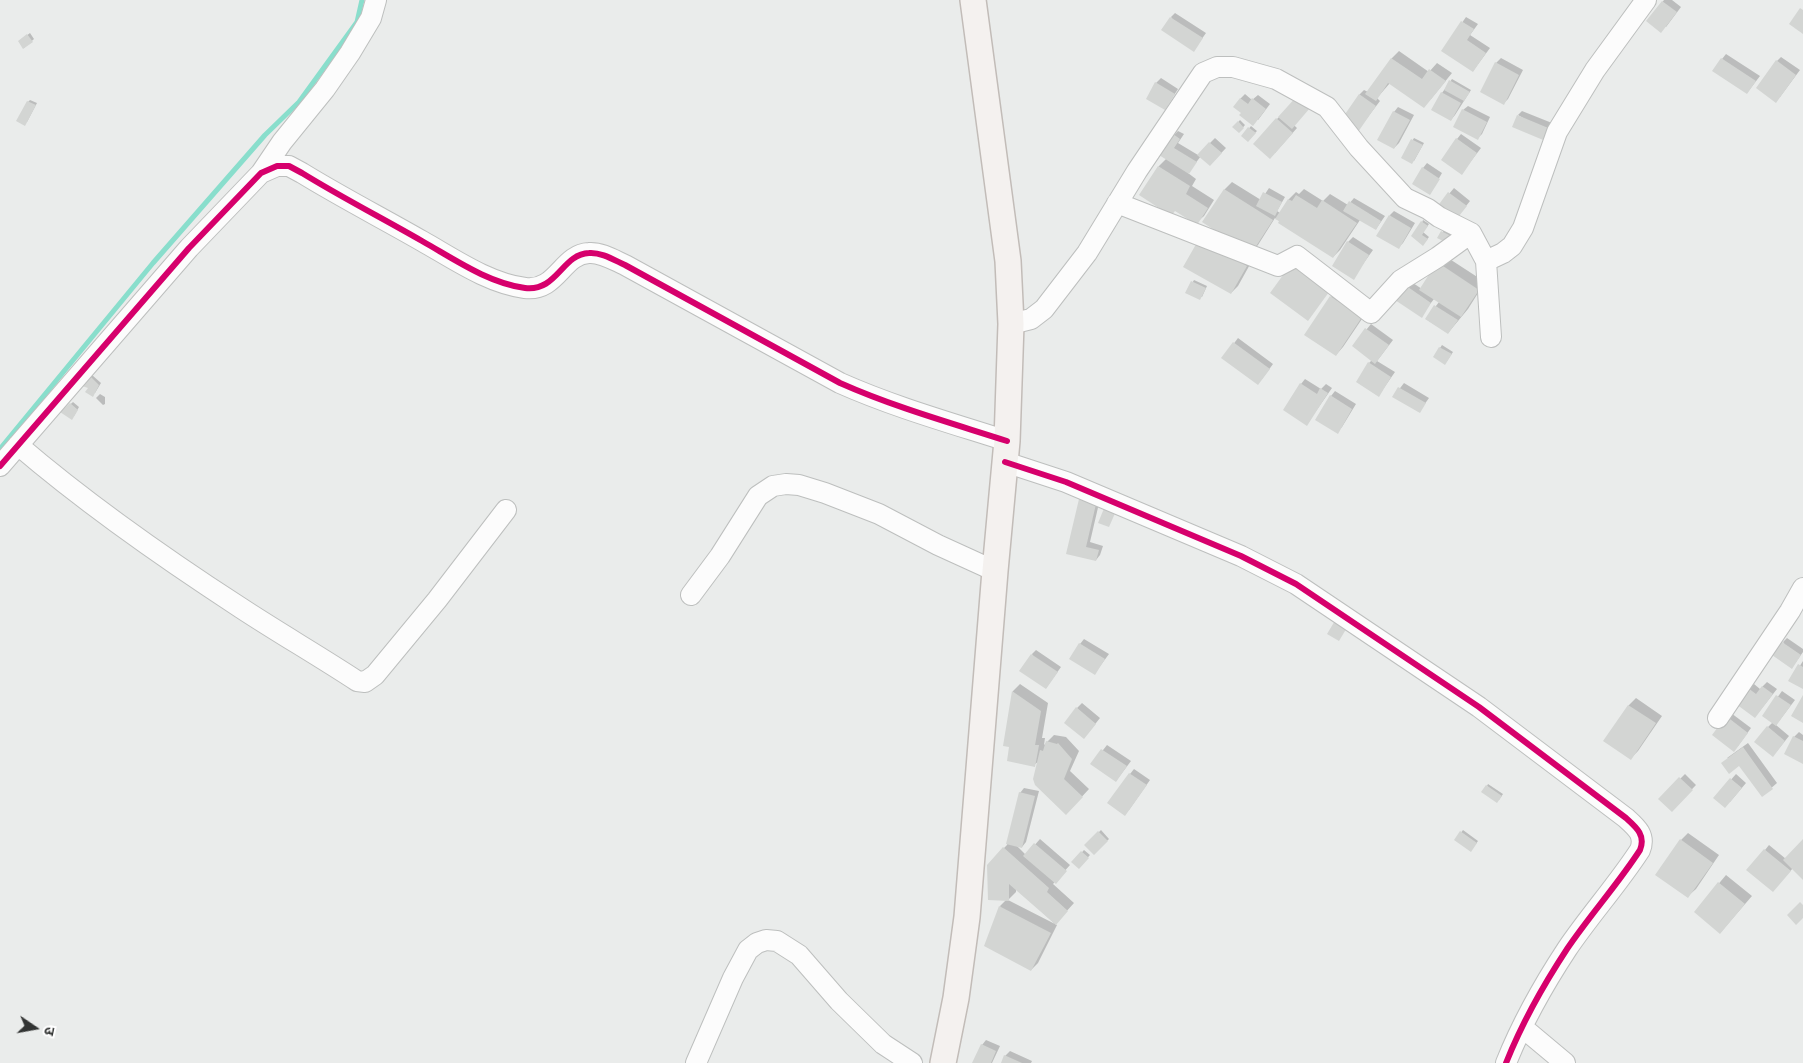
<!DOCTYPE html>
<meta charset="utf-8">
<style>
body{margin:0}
#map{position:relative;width:1803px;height:1063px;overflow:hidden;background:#eaeceb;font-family:"Golos Text","Noto Sans Devanagari",sans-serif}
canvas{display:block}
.north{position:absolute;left:10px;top:1003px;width:50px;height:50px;-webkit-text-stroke:4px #fff;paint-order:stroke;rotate:102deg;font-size:14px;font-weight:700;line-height:20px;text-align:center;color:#323433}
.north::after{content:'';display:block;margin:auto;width:18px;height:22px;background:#323433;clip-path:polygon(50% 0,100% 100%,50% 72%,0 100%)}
</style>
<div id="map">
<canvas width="1803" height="1063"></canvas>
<div class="north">उ</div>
</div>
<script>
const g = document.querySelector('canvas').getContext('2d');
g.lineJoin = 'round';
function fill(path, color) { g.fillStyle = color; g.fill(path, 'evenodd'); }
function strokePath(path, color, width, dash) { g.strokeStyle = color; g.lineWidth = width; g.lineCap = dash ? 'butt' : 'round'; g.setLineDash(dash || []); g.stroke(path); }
const shadow = new Path2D(`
 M 1664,0 L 1672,0 L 1681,7 L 1666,27 L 1648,21 Z
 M 1175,13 L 1206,33 L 1194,50 L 1171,17 Z
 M 1466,17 L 1478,24 L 1470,35 L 1490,48 L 1473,71 L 1443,50 Z
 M 30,33 L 34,39 L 24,48 L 21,40 Z
 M 1399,51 L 1429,72 L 1437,63 L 1452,73 L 1431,99 L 1390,83 L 1377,98 L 1380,101 L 1358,130 L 1342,120 L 1360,94 L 1364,90 L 1368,92 L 1392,58 Z
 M 1726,54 L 1760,76 L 1747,93 L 1722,59 Z
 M 1781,57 L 1800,70 L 1780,97 L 1777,61 Z
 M 1501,58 L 1523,70 L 1508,99 L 1504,103 L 1496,63 Z
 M 1161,78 L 1178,89 L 1165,109 L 1156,83 Z
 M 1452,79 L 1471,90 L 1455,115 L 1451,120 L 1442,93 Z
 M 1245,94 L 1252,100 L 1258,95 L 1270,104 L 1258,120 L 1240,99 Z
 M 30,100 L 37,103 L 27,122 L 28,102 Z
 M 1468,106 L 1490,117 L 1482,134 L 1478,138 L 1463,110 Z
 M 1398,107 L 1414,115 L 1399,143 L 1394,148 L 1394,112 Z
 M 1522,111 L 1557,125 L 1553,136 L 1518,115 Z
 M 1282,114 L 1297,128 L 1275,153 L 1277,119 Z
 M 1240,120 L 1245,125 L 1239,132 L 1234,127 Z
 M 1251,126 L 1257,131 L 1248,140 L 1243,136 Z
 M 1178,131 L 1184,134 L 1178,143 L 1198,155 L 1215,138 L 1226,148 L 1210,165 L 1201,156 L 1188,173 L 1196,179 L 1192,186 L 1214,200 L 1204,216 L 1196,223 L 1176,210 L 1140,195 L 1159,166 L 1167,158 L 1174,135 Z
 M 1461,134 L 1481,148 L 1462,173 L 1457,139 Z
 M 1414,138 L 1424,143 L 1414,161 L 1402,158 Z
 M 1427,163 L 1442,173 L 1430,194 L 1423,168 Z
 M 1232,182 L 1261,200 L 1269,188 L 1285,197 L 1277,211 L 1280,213 L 1289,199 L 1296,192 L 1299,194 L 1304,189 L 1323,201 L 1330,194 L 1348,205 L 1354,198 L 1385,216 L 1376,229 L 1360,220 L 1340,250 L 1333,257 L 1275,218 L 1258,245 L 1251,252 L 1204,222 L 1225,189 Z
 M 1454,188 L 1470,201 L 1459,215 L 1438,207 Z
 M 1394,211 L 1415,223 L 1403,243 L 1398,248 L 1390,215 Z
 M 1423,220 L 1429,224 L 1423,232 L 1429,237 L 1425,242 L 1416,239 Z
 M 1444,230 L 1452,234 L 1448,240 L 1439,237 Z
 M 1353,237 L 1373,250 L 1353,278 L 1348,242 Z
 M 1200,240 L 1253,259 L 1238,286 L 1231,293 Z
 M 1445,256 L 1485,282 L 1468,309 L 1448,333 L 1426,319 L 1439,302 L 1434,299 L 1421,316 L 1396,300 L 1410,281 L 1422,289 Z
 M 1194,280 L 1207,286 L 1202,297 L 1187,292 Z
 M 1338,289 L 1368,310 L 1343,347 L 1336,355 L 1306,334 L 1331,297 Z
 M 1371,324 L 1393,340 L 1377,361 L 1395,372 L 1379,395 L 1369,363 L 1372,360 L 1353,346 Z
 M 1238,338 L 1273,364 L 1262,379 L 1223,358 Z
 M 1442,345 L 1453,352 L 1447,361 L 1434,357 Z
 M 92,375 L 101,383 L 95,393 L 90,388 L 84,385 Z
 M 1305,379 L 1321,389 L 1326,384 L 1332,388 L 1307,424 L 1301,384 Z
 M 1404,383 L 1429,398 L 1419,412 L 1394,396 Z
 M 1335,391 L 1356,404 L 1342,427 L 1337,432 L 1331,396 Z
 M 100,394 L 105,397 L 105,404 L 103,405 L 96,398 Z
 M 73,402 L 79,407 L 74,416 L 62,412 Z
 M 1085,495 L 1100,499 L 1090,542 L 1103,546 L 1100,555 L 1096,560 L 1068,553 L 1080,500 Z
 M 1787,638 L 1803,649 L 1803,652 L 1796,662 L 1783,642 Z
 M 1084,639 L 1109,654 L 1095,673 L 1080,644 Z
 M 1036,650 L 1061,667 L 1046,688 L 1032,654 Z
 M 1803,661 L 1803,688 L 1790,681 Z
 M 1767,682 L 1777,689 L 1755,717 L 1749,689 L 1754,684 L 1760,689 Z
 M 1020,684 L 1048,703 L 1042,738 L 1045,738 L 1044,745 L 1054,735 L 1066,737 L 1079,751 L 1070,771 L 1089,789 L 1066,814 L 1039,761 L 1034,765 L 1011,746 L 1004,745 L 1013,691 Z
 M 1782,691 L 1795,700 L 1776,725 L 1789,736 L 1777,751 L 1768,727 L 1773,722 L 1764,716 Z
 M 1636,698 L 1662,716 L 1638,751 L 1631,758 L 1605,741 L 1629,705 Z
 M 1082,703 L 1100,718 L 1088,733 L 1077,708 Z
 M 1731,713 L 1751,728 L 1738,746 L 1727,717 Z
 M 1799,732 L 1803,735 L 1803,762 L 1794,737 Z
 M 1748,743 L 1777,783 L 1762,796 L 1739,764 L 1727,758 Z
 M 1107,745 L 1131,761 L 1116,781 L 1092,764 Z
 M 1134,769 L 1150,780 L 1129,810 L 1130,774 Z
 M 1685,774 L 1696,785 L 1672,810 L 1660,799 Z
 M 1736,774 L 1746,783 L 1730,802 L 1715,798 Z
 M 1488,784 L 1503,794 L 1499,800 L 1487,786 Z
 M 1024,788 L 1039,791 L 1026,842 L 1022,847 L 1016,845 L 1026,855 L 1040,839 L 1070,865 L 1053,884 L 1074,903 L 1055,924 L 1057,925 L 1038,963 L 1031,970 L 1000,906 L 1007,899 L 1004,848 L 1007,845 L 1020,793 ZM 1016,888 L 1055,924 L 1008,900 L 1016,892 Z
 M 1101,830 L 1109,839 L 1094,853 L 1086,845 Z
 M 1463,830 L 1478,841 L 1473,848 L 1456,839 Z
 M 1688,833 L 1719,855 L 1696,889 L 1688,896 L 1681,840 Z
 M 1803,841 L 1803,878 L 1793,868 L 1777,886 L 1765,850 L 1769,845 L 1786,859 Z
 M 1084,850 L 1090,855 L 1079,867 L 1073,862 Z
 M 1726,875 L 1752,896 L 1720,933 L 1695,912 Z
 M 986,1040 L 1000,1046 L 992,1063 L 974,1063 L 982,1045 Z
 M 1010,1051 L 1032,1061 L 1031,1063 L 1002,1063 L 1005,1056 Z`);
const stream = new Path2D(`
 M 0,449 L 153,263 L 265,135 L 299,102 L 357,22 L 362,0`);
const building = new Path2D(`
 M 1662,1 L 1677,12 L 1661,33 L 1646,21 Z
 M 1800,8 L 1803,10 L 1803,34 L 1789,24 Z
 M 1170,17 L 1203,38 L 1194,52 L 1161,30 Z
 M 1461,21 L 1474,29 L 1467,40 L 1486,53 L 1473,72 L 1441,51 Z
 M 27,34 L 33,42 L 23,49 L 18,41 Z
 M 1391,58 L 1422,79 L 1429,69 L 1446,81 L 1424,108 L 1388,83 L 1376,101 L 1365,94 Z
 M 1721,58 L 1756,81 L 1747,94 L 1712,71 Z
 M 1776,60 L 1796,75 L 1776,103 L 1756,88 Z
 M 1495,62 L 1519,75 L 1504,105 L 1480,92 Z
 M 1449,80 L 1470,92 L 1464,101 L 1444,90 Z
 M 1155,82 L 1175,94 L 1165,110 L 1146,99 Z
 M 1441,92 L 1461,103 L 1451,121 L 1431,110 Z
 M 1359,94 L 1376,106 L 1358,132 L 1341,120 Z
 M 1297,96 L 1310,108 L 1292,129 L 1278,117 Z
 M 1240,98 L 1248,104 L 1252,98 L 1266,109 L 1253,126 L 1239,115 L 1241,113 L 1233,107 Z
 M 27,101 L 36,105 L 25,126 L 16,121 Z
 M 1462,109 L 1487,122 L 1478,140 L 1453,127 Z
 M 1393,111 L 1410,120 L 1394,149 L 1377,140 Z
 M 1517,115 L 1553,130 L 1548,142 L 1512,127 Z
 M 1276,118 L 1293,133 L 1270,159 L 1253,144 Z
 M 1238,121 L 1244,128 L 1239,133 L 1232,127 Z
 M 1248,127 L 1256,133 L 1248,142 L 1241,136 Z
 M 1173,134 L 1180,139 L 1174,148 L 1197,162 L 1189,174 L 1159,155 Z
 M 1456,138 L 1477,153 L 1462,175 L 1441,160 Z
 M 1411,139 L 1423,145 L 1412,164 L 1401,158 Z
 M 1209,142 L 1222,153 L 1210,166 L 1197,155 Z
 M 1158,166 L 1190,186 L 1186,194 L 1208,208 L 1197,225 L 1175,211 L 1171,216 L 1139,195 Z
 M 1422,167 L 1440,179 L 1430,195 L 1412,184 Z
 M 1224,189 L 1273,220 L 1251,254 L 1202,222 Z
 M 1263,192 L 1282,202 L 1275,216 L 1256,206 Z
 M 1448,192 L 1467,206 L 1455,221 L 1437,207 Z
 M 1296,195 L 1317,208 L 1322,200 L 1357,223 L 1333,258 L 1278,223 L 1279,221 L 1275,219 L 1288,199 L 1292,201 Z
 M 1349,201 L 1381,221 L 1376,230 L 1343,211 Z
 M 1389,215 L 1411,228 L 1399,249 L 1376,236 Z
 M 1421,221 L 1428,226 L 1422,235 L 1428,239 L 1423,246 L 1411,236 Z
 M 1441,231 L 1451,236 L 1447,243 L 1437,238 Z
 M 1199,239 L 1247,266 L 1231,294 L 1183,267 Z
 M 1347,241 L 1369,255 L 1354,280 L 1332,266 Z
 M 1437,262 L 1479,290 L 1461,317 L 1419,290 Z
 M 1291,264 L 1329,292 L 1308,321 L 1270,293 Z
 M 1191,281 L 1206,288 L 1200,300 L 1185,293 Z
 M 1405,285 L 1431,303 L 1422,318 L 1395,300 Z
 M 1330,296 L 1362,317 L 1336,356 L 1304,335 Z
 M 1434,305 L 1458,320 L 1448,334 L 1425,319 Z
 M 1365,328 L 1389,345 L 1375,364 L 1352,346 Z
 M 1233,342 L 1270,369 L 1258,385 L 1221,358 Z
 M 1439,347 L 1452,354 L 1445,365 L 1433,357 Z
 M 1368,362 L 1391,377 L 1379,397 L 1356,382 Z
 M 90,376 L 99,385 L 93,397 L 85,392 L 88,388 L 82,386 Z
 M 1300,383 L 1317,394 L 1320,388 L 1328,393 L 1307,426 L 1283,410 Z
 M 1398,387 L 1426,403 L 1420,413 L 1392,397 Z
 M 1330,395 L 1352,409 L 1338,434 L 1315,420 Z
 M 70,403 L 78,410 L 72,420 L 60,412 Z
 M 1079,499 L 1096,504 L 1086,547 L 1099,550 L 1096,561 L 1066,554 Z
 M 1105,506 L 1116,511 L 1109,527 L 1098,523 Z
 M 1336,619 L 1348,626 L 1339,641 L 1327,634 Z
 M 1782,642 L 1801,655 L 1792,669 L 1772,655 Z
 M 1079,643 L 1105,659 L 1095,675 L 1069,659 Z
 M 1031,654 L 1058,672 L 1046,689 L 1019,671 Z
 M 1798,664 L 1803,667 L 1803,689 L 1788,681 Z
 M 1762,686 L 1773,694 L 1755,718 L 1736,704 L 1748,688 L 1756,694 Z
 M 1012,691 L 1041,711 L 1035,745 L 1039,745 L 1035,767 L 1007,761 L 1009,747 L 1003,746 Z
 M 1776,695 L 1791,705 L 1776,726 L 1762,716 Z
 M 1803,695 L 1803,723 L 1791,716 Z
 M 1628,705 L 1656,723 L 1631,760 L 1603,741 Z
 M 1076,707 L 1096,724 L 1084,739 L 1064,723 Z
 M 1726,716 L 1748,733 L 1734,752 L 1712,735 Z
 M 1767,726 L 1785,741 L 1773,757 L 1754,742 Z
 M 1793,736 L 1803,741 L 1803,764 L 1784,754 Z
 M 1046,741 L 1057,744 L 1058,743 L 1072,759 L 1064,779 L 1083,797 L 1066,815 L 1035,785 L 1033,779 L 1040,750 L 1043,751 Z
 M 1743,747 L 1773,789 L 1762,797 L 1739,766 L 1729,774 L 1721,763 Z
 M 1101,749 L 1127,766 L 1116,782 L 1090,764 Z
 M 1129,773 L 1147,785 L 1125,816 L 1107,803 Z
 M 1679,777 L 1693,790 L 1672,812 L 1658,799 Z
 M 1730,778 L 1742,788 L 1725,808 L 1713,798 Z
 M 1486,785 L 1502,796 L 1497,803 L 1481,792 Z
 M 1019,792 L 1035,796 L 1022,848 L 1006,844 Z
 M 1098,831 L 1108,841 L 1094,855 L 1084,845 Z
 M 1460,831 L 1477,843 L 1471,852 L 1454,840 Z
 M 1680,839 L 1713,863 L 1688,898 L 1655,875 Z
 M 1803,839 L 1803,880 L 1783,860 Z
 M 1034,843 L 1067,871 L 1056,884 L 1023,856 Z
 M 1003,847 L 1049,888 L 1047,892 L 1068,911 L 1056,925 L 1009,884 L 1009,901 L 988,900 L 987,865 Z
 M 1764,849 L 1791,871 L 1773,892 L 1746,870 Z
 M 1081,851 L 1089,858 L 1079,869 L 1071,862 Z
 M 1718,882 L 1745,904 L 1720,934 L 1694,912 Z
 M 1800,902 L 1803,905 L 1803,918 L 1796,925 L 1787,915 Z
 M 999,906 L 1051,933 L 1031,971 L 984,946 Z
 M 981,1044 L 996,1051 L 991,1063 L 972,1063 Z
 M 1004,1055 L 1022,1063 L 1001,1063 Z`);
const minor = new Path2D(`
 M 261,173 L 282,142 L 325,89 L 350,53 L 371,18 L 376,0
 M 1117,203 L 1278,266 L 1297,256 L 1371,313 L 1401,280 L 1438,257 L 1471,233
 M 1486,261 L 1503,253 L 1512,246 L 1523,228 L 1557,132 L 1595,70 L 1646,0
 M 1011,324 L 1031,319 L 1044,309 L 1087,253 L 1137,171 L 1203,73 L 1217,67 L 1233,67 L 1276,79 L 1327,107 L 1359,148 L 1405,198 L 1428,209 L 1439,217 L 1471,233 L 1486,261 L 1491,337
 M 18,445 C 88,505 164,558 241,608 C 279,633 319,656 357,681 L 365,682 L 375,675 L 437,600 L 506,510
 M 1005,462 L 1066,482 L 1241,556 L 1296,584 L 1479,707 L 1626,818 C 1636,827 1646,835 1640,850 C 1618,884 1590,915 1567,949 C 1544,984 1522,1023 1506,1063
 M 0,466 L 189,248 L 261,173 L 277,166 L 289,166 L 302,173 C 341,197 382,218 422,241 C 454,259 488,283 525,288 C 557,292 562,254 589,253 C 601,252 614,260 625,265 L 840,383 C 894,407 951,423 1007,441
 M 691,595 L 720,556 L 758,496 L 773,486 L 786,484 L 799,485 L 825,493 L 879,514 L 938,545 L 995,571
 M 1718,718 L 1790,611 L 1803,588
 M 1522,1027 L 1565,1063
 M 696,1063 L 733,978 L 748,950 L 757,943 L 766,940 L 777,941 L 799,955 L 839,1001 L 883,1044 L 912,1063`);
const major = new Path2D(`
 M 943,1063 L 956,998 L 967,917 L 995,571 L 1007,441 L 1011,324 L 1008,261 L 973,0`);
const cycleway = new Path2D(`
 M 1005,462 L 1066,482 L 1241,556 L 1296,584 L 1479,707 L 1626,818 C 1636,827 1646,835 1640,850 C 1618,884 1590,915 1567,949 C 1544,984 1522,1023 1506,1063
 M 0,466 L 189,248 L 261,173 L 277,166 L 289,166 L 302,173 C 341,197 382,218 422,241 C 454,259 488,283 525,288 C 557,292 562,254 589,253 C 601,252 614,260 625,265 L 840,383 C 894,407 951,423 1007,441`);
fill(shadow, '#0003');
strokePath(stream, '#89decc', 5);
fill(building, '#d3d5d3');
strokePath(minor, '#bdbfbe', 22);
strokePath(major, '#c2bcb8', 28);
strokePath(minor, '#fcfcfc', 20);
strokePath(major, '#f4f1ef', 25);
strokePath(cycleway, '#d6006c', 6);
</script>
